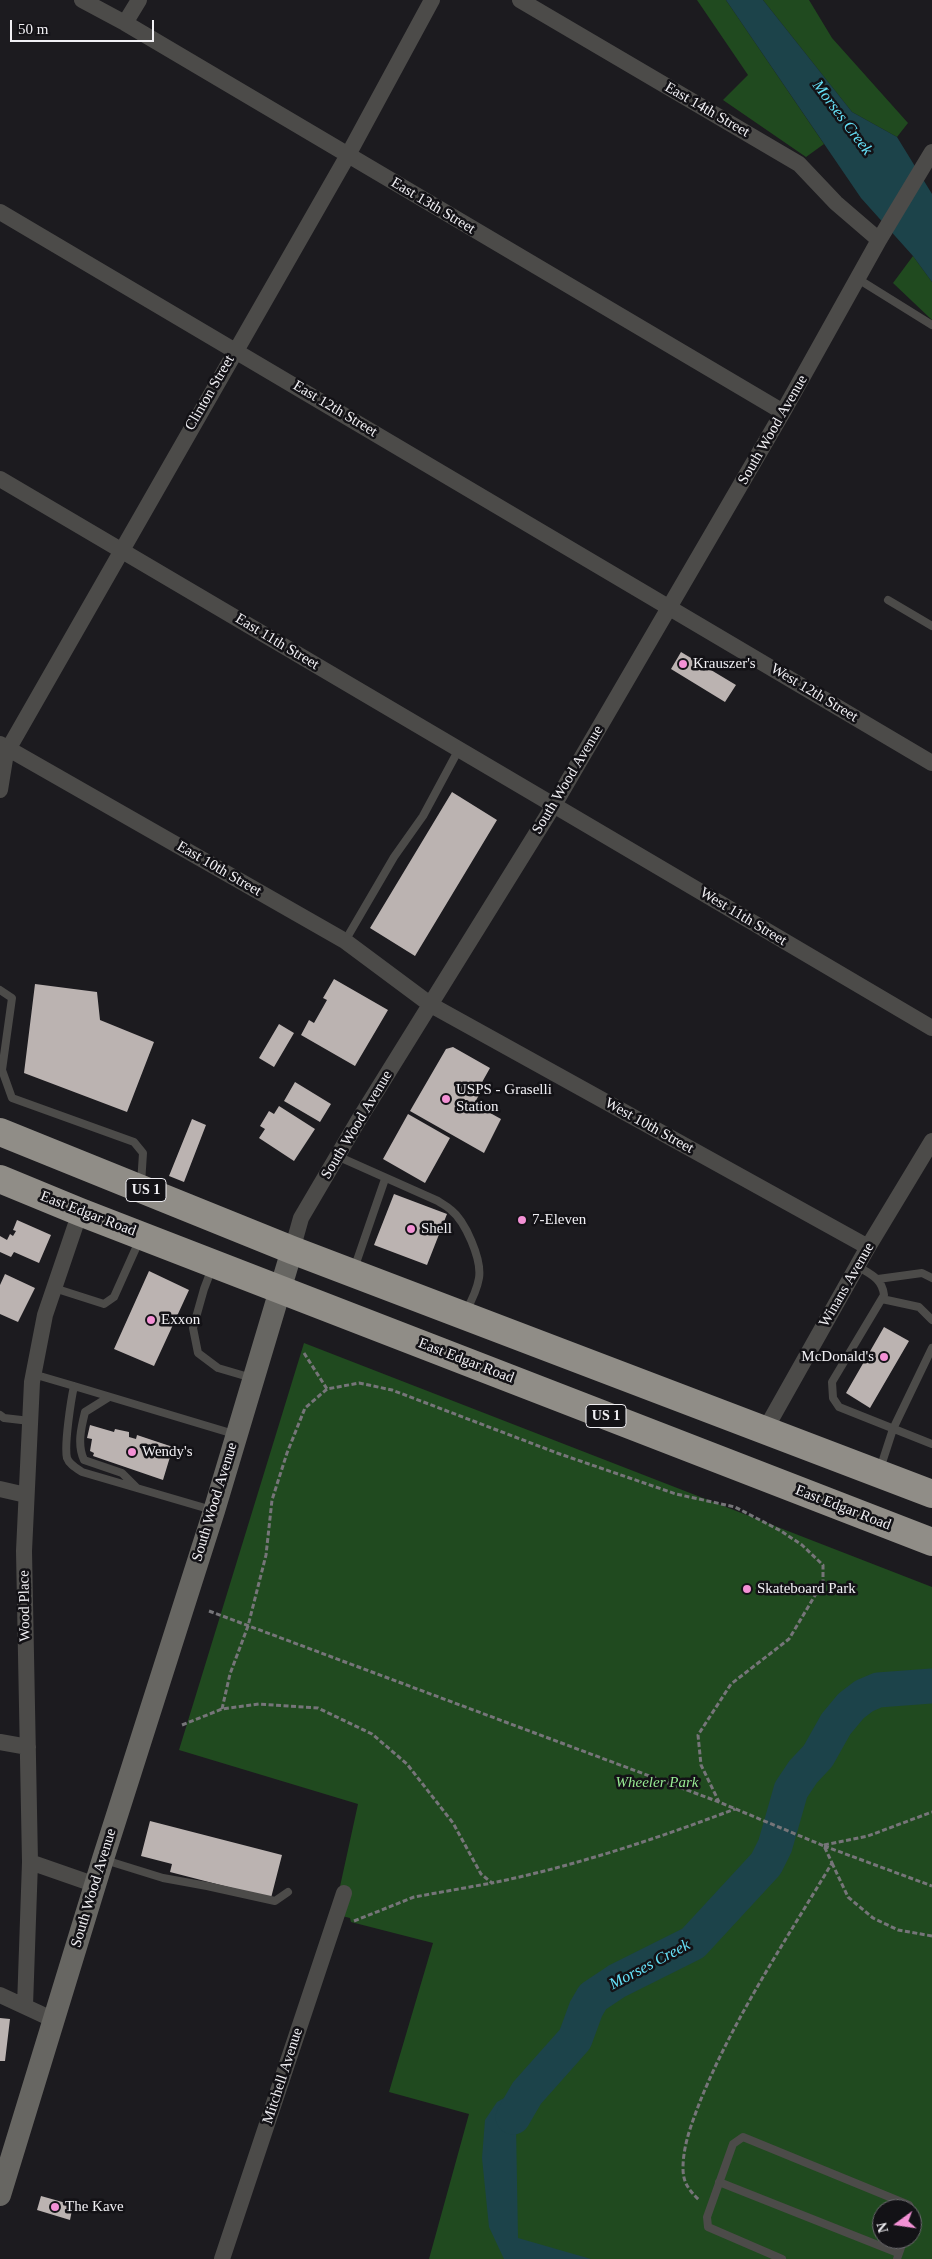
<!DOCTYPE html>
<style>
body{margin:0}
#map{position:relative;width:932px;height:2259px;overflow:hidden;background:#1c1b1f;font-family:"Times New Roman",serif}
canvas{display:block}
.north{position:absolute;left:872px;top:2199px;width:50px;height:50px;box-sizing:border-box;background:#131216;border:1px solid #6c6b6f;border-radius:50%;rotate:256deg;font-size:14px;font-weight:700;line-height:20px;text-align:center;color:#f1f0f4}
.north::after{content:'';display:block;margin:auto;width:18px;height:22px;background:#f391d5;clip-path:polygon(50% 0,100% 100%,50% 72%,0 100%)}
.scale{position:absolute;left:10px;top:20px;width:144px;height:22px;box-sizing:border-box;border:2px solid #f1f0f4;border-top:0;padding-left:6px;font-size:15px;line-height:18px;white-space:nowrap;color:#f1f0f4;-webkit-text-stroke:4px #131216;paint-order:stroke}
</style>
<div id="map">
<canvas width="932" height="2259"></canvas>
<div class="north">N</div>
<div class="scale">50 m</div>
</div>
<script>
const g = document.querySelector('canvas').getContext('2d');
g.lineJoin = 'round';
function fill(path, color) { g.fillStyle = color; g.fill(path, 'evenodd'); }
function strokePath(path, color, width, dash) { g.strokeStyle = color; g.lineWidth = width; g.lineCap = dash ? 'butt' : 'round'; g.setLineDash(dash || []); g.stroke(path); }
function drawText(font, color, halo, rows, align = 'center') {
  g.font = font + ' "Times New Roman",serif'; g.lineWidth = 5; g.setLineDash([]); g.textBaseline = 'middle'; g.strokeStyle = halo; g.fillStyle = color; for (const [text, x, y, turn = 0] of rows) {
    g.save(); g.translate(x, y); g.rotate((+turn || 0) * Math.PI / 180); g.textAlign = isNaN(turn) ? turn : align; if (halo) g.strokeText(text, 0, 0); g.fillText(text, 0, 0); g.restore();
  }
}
const green = new Path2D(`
 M 697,0 L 726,0 L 824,144 L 806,157 L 723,100 L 748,75 Z
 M 763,0 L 809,0 L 832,38 L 908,123 L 897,137 L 852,112 Z
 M 913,256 L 932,282 L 932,320 L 893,283 Z
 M 304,1343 L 932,1587 L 932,2259 L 429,2259 L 469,2114 L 389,2092 L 433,1943 L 351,1922 L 350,1918 L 334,1914 L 358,1804 L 179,1750 ZM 882,2209 L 912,2209 L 912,2239 L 882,2239 Z`);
const water = new Path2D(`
 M 726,0 L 763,0 L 852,112 L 897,137 L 932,194 L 932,282 L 913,256 L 861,198 Z
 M 539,2079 L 516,2125 L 518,2238 L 591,2259 L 504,2259 L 489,2227 L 482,2158 L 485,2120 L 497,2102 Z`);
const river = new Path2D(`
 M 513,2117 L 527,2093 L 575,2039 L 586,2009 L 593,1997 L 617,1981 L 693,1943 L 766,1864 L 775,1846 L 791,1790 L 803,1772 L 818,1756 L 836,1724 L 851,1706 L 864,1696 L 878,1690 L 932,1686`);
const building = new Path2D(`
 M 681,652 L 736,685 L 725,702 L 671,669 Z
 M 452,792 L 497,820 L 415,956 L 370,928 Z
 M 334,979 L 388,1010 L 355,1066 L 301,1035 L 309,1020 L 314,1023 L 327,1000 L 323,998 Z
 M 35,984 L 97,992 L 100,1020 L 154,1042 L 127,1112 L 24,1073 Z
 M 279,1024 L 294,1033 L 274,1067 L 259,1058 Z
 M 453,1047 L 490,1068 L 476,1093 L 479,1095 L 474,1104 L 501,1119 L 484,1153 L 410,1111 L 446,1049 Z
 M 295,1082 L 331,1104 L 320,1122 L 284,1101 Z
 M 279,1106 L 315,1129 L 294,1161 L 259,1138 L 265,1129 L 260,1126 L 269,1111 L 274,1114 Z
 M 408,1114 L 450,1138 L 425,1183 L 383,1159 Z
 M 192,1119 L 206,1125 L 184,1182 L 169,1176 Z
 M 394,1194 L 447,1214 L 427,1265 L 374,1245 Z
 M 17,1220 L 51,1235 L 39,1263 L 14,1252 L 11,1257 L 0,1252 L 0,1236 L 7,1240 L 10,1234 L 13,1236 L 16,1231 L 13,1230 Z
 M 149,1271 L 189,1290 L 154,1366 L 114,1349 Z
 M 5,1274 L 35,1288 L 18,1322 L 0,1314 L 0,1285 Z
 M 884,1327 L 909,1341 L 870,1408 L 846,1393 Z
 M 90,1425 L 114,1432 L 115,1429 L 129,1432 L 129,1437 L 136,1439 L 137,1435 L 173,1447 L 163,1480 L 93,1456 L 94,1453 L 90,1451 L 92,1439 L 87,1438 Z
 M 150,1821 L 282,1855 L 271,1898 L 170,1872 L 172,1864 L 141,1856 Z
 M 0,2018 L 10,2019 L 5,2061 L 0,2061 Z
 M 41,2196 L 73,2205 L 70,2220 L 37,2210 Z`);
const path = new Path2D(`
 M 304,1353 L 327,1389
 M 209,1611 L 719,1802 L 824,1846 L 832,1863 C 786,1940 735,2016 701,2099 C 693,2120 683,2144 683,2168 C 683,2183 689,2190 699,2200
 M 222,1709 L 230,1674 L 248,1626 L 266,1555 L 272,1500 L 287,1453 L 305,1408 L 327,1389 L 359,1383 L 392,1390 L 557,1453 L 676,1494 L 735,1507 L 781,1531 L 802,1545 L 823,1565 L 823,1582 L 789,1639 L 731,1684 L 698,1735 L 701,1765 L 719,1802
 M 182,1725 L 222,1709 L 259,1704 L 318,1708 L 372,1734 L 407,1764 L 453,1823 L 481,1874 L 492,1883 C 575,1866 656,1839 735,1809
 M 824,1845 L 868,1836 L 932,1812
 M 824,1846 L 932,1886
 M 832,1863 L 848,1897 L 873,1918 L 898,1930 L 932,1936
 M 354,1921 L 414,1897 L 492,1883`);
const lane = new Path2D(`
 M 858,279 L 932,325
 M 888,600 L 932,626
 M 345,941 L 394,857 L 423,816 L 459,749
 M 0,990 L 12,998 L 2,1070 L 12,1098 L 134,1142 L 143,1153 L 141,1184
 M 337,1156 L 438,1201 C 442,1204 447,1206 451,1210 C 465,1221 482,1259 479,1278 C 477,1290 472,1300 466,1311
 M 857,1266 C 870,1274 882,1278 884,1295 L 832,1382 L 833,1398 L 839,1407 L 932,1444
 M 212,1268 L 204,1289 L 193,1328 L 198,1353 L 218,1368 L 252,1378
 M 354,1269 L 385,1179
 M 878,1279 L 922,1273 L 932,1278
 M 54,1288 L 104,1304 L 114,1297 L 140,1239
 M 882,1299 L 919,1307 L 932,1320
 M 33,1374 L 74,1386
 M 109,1397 L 85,1412 C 81,1428 77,1445 84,1460 L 122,1473 L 136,1487
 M 0,1415 L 4,1418 L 30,1421
 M 880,1469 L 893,1429 L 932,1348
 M 212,1510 L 82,1472 C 76,1468 69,1464 67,1458 C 64,1445 71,1400 74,1386 L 234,1434
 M 105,1860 L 163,1878 L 207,1886 L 275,1901 L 288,1892
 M 719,2182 L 898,2253
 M 782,2259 L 708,2227 L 707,2217 L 733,2144 L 743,2137 L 909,2205 L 911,2209
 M 897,2259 L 904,2239`);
const street = new Path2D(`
 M 82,0 L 125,23 L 783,412
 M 520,0 L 799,164 L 836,203 L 879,240
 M 125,23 L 139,0
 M 0,212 L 932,763
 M 0,479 L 932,1028
 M 0,744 L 345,941 L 431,1005 L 868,1247
 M 0,790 L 6,753 L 348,155 L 432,0
 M 292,1250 L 301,1218 L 358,1121 L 554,805 L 783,412 L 879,240 L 932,152
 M 765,1430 L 868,1247 L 932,1141
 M 0,1489 L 26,1495
 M 0,1742 L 28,1747
 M 30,1862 L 96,1885
 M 0,1995 L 54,2020
 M 25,2006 L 30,1862 L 24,1551 L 32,1382 L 45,1315 L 80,1212
 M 222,2259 L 344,1893`);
const secondary = new Path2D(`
 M 0,2195 L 103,1859 L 214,1511 L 292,1250`);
const highway = new Path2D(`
 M 0,1132 L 292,1250 L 932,1494
 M 0,1179 L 80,1212 L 932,1542`);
const markers = [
 [683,664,5,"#f391d5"],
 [446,1099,5,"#f391d5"],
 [522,1220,5,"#f391d5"],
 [411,1229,5,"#f391d5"],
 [151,1320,5,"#f391d5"],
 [884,1357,5,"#f391d5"],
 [132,1452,5,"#f391d5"],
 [747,1589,5,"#f391d5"],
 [55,2207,5,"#f391d5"]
];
const shields = [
 [146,1190,40],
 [606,1416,40]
];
const shieldNames = [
 ["US 1",146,1190],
 ["US 1",606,1416]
];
const streetNames = [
 ["East 14th Street",707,110,30],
 ["East 13th Street",433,206,31],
 ["Clinton Street",210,393,-60],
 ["East 12th Street",335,409,31],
 ["South Wood Avenue",773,430,-60],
 ["East 11th Street",277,642,31],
 ["West 12th Street",814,693,31],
 ["South Wood Avenue",568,780,-59],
 ["East 10th Street",219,869,30],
 ["West 11th Street",743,917,31],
 ["South Wood Avenue",357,1125,-59],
 ["West 10th Street",649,1126,29],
 ["East Edgar Road",88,1214,21],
 ["Winans Avenue",847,1285,-60],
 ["East Edgar Road",466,1361,21],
 ["South Wood Avenue",215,1502,-73],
 ["East Edgar Road",843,1508,21],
 ["Wood Place",25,1606,-91],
 ["South Wood Avenue",94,1888,-73],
 ["Mitchell Avenue",283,2076,-72]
];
const poiNames = [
 ["Krauszer's",693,664],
 ["USPS - Graselli",456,1090],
 ["Station",456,1107],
 ["7-Eleven",532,1220],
 ["Shell",421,1229],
 ["Exxon",161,1320],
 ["McDonald's",874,1357,"right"],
 ["Wendy's",142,1452],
 ["Skateboard Park",757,1589],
 ["The Kave",65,2207]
];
const parkNames = [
 ["Wheeler Park",657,1783]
];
const waterNames = [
 ["Morses Creek",842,118,53],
 ["Morses Creek",650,1965,-28]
];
fill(green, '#204a1f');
fill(water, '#1c434a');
strokePath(river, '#1c434a', 35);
fill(building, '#bbb3b1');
strokePath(path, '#767579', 3, [5, 2.5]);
strokePath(lane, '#4c4b49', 8);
strokePath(street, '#4c4b49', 16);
strokePath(secondary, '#676662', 22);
strokePath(highway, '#908d87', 28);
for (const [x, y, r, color] of markers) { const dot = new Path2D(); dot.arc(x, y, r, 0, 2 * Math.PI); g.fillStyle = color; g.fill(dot); strokePath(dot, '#131216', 2); }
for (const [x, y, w] of shields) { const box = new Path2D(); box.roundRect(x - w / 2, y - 11.5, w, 23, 4); g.fillStyle = '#131216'; g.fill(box); strokePath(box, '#f1f0f4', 1); }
drawText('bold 14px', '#f1f0f4', null, shieldNames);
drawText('15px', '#f1f0f4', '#131216', streetNames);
drawText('15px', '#f1f0f4', '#131216', poiNames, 'left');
drawText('italic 15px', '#98eb94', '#131216', parkNames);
drawText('italic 16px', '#66e2f9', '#131216', waterNames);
</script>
